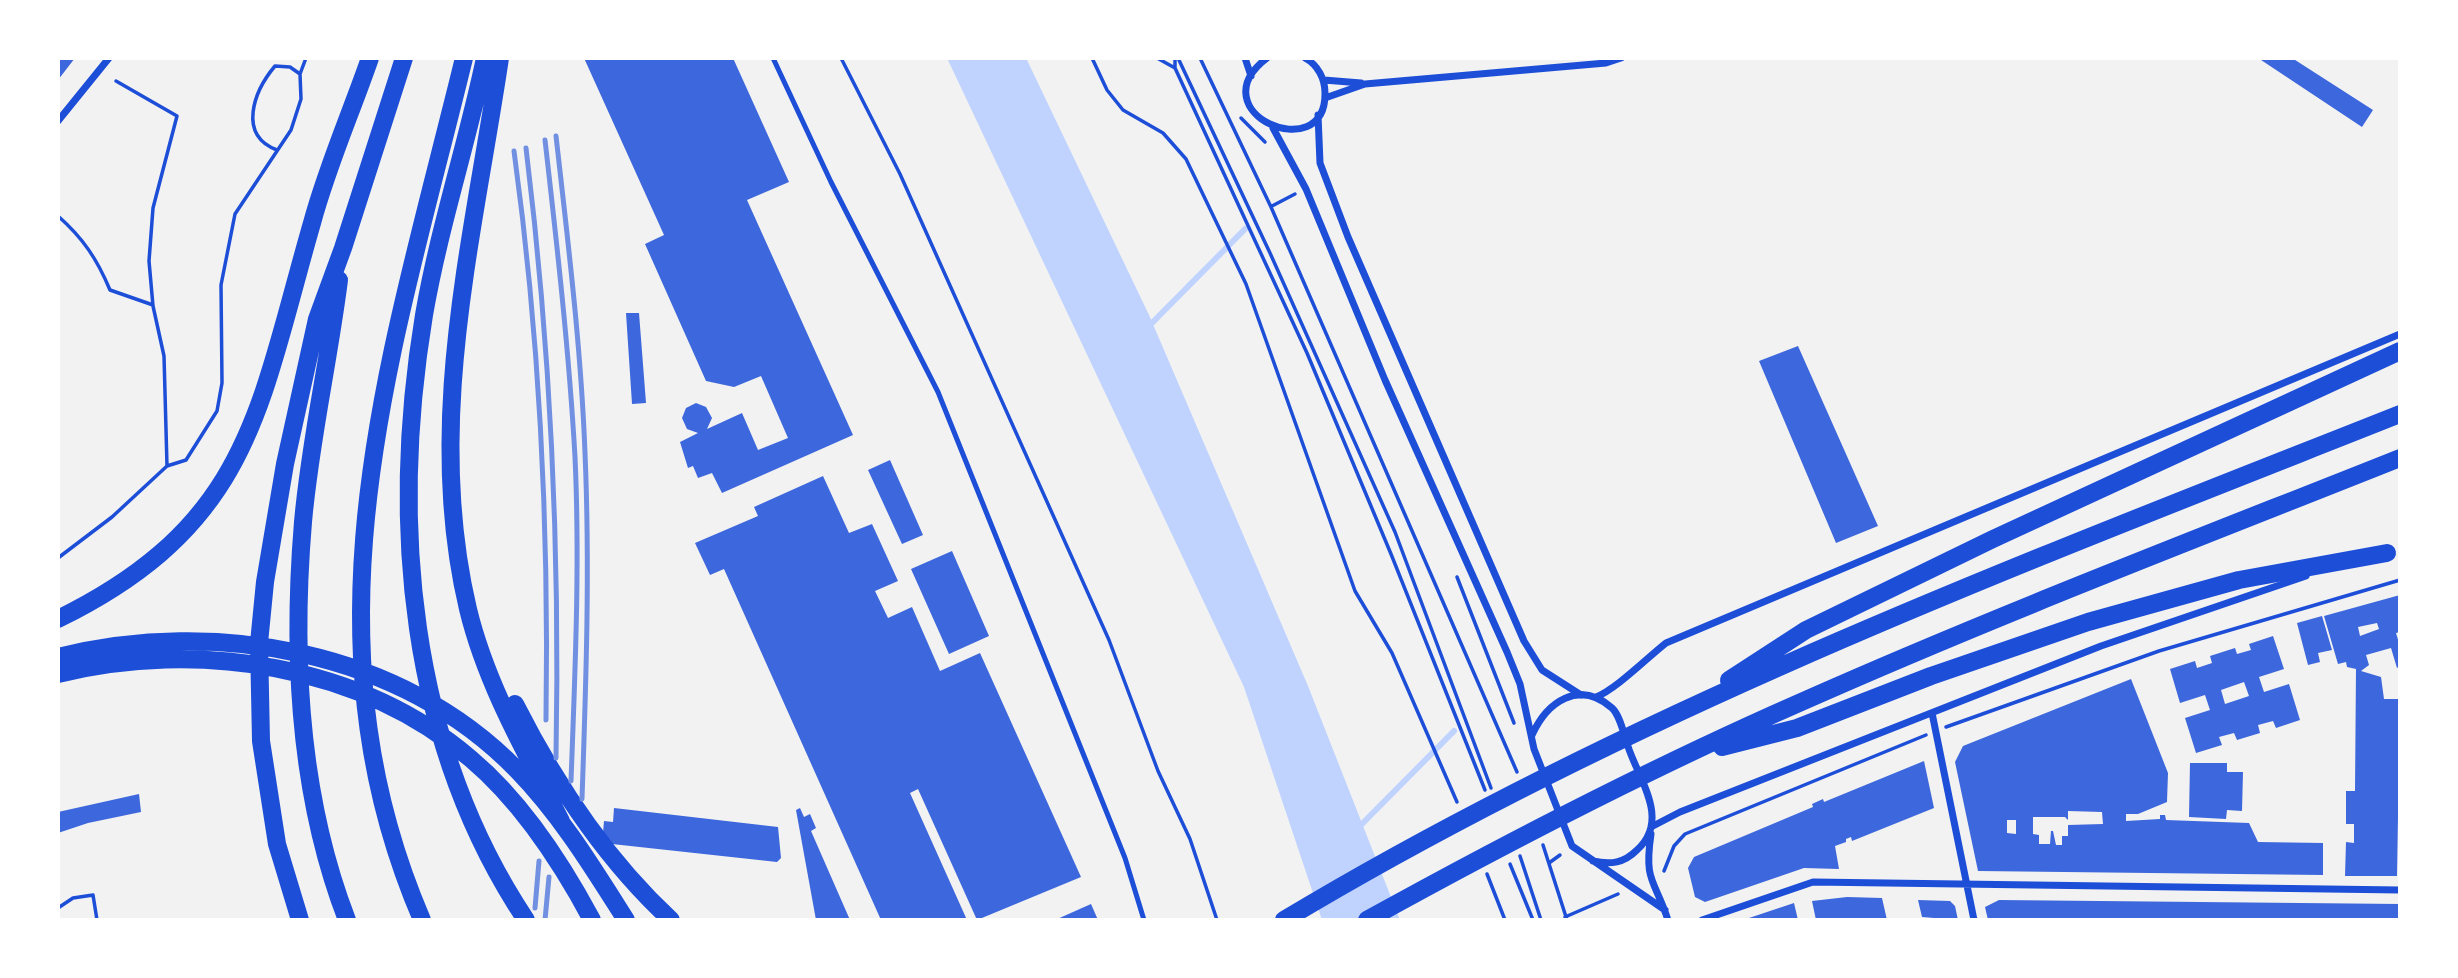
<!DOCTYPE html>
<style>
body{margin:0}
#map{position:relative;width:2458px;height:978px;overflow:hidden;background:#f2f2f2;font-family:Ubuntu,sans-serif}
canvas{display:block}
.frame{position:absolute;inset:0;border:60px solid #fff;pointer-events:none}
</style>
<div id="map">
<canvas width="2458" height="978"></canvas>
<div class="frame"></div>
</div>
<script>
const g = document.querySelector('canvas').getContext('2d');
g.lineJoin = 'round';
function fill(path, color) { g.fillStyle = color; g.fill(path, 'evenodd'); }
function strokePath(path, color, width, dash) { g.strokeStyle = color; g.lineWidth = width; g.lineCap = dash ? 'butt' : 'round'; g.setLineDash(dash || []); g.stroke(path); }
const water = new Path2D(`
 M 947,58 L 1026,58 L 1149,315 L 1308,686 L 1400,920 L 1322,920 L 1244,687 Z`);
const stream = new Path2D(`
 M 1148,327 L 1245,229
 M 1357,829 L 1454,731`);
const building = new Path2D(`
 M 58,58 L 75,58 L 58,80 Z
 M 584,58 L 733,58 L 789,182 L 747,200 L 853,435 L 722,493 L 712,473 L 698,478 L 693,466 L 688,468 L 680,442 L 698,433 L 687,429 L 682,418 L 686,408 L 696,403 L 706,407 L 712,418 L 707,429 L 742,413 L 758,450 L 788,438 L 761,376 L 734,387 L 706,381 L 645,244 L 664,235 Z
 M 2258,58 L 2292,58 L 2373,110 L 2362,127 Z
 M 626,313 L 639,313 L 646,403 L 632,404 Z
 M 1798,346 L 1878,526 L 1836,543 L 1759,361 Z
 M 890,460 L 923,535 L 902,544 L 868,470 Z
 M 823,476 L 849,533 L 872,524 L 898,581 L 875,591 L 888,618 L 912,607 L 940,671 L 980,653 L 1081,877 L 977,920 L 918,789 L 910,793 L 967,920 L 881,920 L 724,569 L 710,575 L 695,543 L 758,516 L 754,507 Z
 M 952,551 L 989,636 L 949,654 L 911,569 Z
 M 2400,595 L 2400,632 L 2396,633 L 2400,646 L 2400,666 L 2397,668 L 2391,648 L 2366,655 L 2369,665 L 2361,671 L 2381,677 L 2384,699 L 2400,699 L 2397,876 L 2345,876 L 2346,842 L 2354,843 L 2354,824 L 2346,824 L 2346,791 L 2355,791 L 2356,669 L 2347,667 L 2346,662 L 2338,664 L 2324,616 ZM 2377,623 L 2379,629 L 2360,636 L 2358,627 Z
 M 2322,616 L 2332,650 L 2318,653 L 2320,662 L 2308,665 L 2297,623 Z
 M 2273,636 L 2284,669 L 2259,677 L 2264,692 L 2289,684 L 2300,720 L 2276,728 L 2273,721 L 2258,725 L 2260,733 L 2237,740 L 2234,733 L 2219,737 L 2222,745 L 2196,753 L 2185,718 L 2210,710 L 2205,695 L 2180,703 L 2170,669 L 2195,661 L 2197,668 L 2212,663 L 2210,656 L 2235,648 L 2237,654 L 2251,650 L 2249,644 ZM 2244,682 L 2249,696 L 2225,704 L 2221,690 Z
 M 2131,679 L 2168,773 L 2167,802 L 2138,814 L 2126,814 L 2126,821 L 2160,819 L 2160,815 L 2165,815 L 2166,820 L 2249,823 L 2258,842 L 2323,843 L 2323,875 L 1978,871 L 1955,762 L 1963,746 ZM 2068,811 L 2102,812 L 2103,824 L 2068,825 L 2068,836 L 2062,836 L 2062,845 L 2056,845 L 2053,831 L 2051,831 L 2050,844 L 2039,844 L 2039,835 L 2033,834 L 2033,817 L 2065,817 L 2068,820 ZM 2007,820 L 2016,820 L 2016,834 L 2007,833 Z
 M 1924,761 L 1934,808 L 1852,841 L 1851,837 L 1846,839 L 1846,842 L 1835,846 L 1839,869 L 1804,868 L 1705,902 L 1695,897 L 1688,868 L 1694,857 L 1813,807 L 1812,804 L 1823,799 L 1824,802 Z
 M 2190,763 L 2227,763 L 2227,772 L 2243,772 L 2242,811 L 2227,810 L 2226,819 L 2189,817 Z
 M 139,794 L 141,812 L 88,823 L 58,833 L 58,812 Z
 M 614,808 L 778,827 L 781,858 L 777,862 L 612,844 L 603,833 L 604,821 L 613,822 Z
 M 800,808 L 804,817 L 810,814 L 816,828 L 811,831 L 850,920 L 816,920 L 796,810 Z
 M 1847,897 L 1882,898 L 1887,920 L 1816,920 L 1812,901 Z
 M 1918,900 L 1950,901 L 1955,906 L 1958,920 L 1922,917 Z
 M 1999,900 L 2400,904 L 2400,920 L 1988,920 L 1985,907 Z
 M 1794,903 L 1798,920 L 1743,920 Z
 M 1091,904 L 1098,920 L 1055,920 Z`);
const path = new Path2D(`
 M 841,58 L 900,174 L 1109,640 L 1158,771 L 1190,839 L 1217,920
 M 1092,58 L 1107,90 L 1123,110 L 1163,133 L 1186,159 L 1246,284 L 1355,591 L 1392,653 L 1457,802
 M 1157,58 L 1175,68 L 1307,353 L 1391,554 L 1485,790
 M 1178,58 L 1270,253 L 1395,532 L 1491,788
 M 1200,58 L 1271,207 L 1517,772
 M 1175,68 L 1175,58
 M 300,74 L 306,58
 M 1241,118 L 1265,142
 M 1272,206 L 1295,194
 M 58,216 C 83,238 97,259 110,290 L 153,305
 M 167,466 L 186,460 L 217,411 L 222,383 L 221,285 L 235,214 L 291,130 L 301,99 L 300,74 L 290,67 L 275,66 C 254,91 237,135 277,150
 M 58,558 L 112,517 L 167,466 L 164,356 L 153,306 L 149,261 L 153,208 L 177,116 L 116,81
 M 1457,577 L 1514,723
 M 1946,727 L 2159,651 L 2400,580
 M 1543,845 L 1567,920
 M 1520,856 L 1541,920
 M 1549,863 L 1560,855
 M 1510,864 L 1533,920
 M 1664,871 L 1674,846 L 1685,834 L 1926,735
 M 1487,874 L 1505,920
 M 58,908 L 73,898 L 93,895 L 97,920
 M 1565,917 L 1618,894`);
const service = new Path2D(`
 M 773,58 L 831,182 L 938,392 L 1125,858 L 1144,920`);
const minor = new Path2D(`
 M 1245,58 L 1251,76
 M 1267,58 C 1196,112 1326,168 1325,93 C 1325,79 1318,65 1305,58
 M 1324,80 L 1361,83
 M 1325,98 L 1365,84 L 1606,63 L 1621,58
 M 1318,115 L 1320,163 L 1348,237 L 1524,641 L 1542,670 L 1581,695
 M 58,121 L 109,58
 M 1273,128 L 1306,189 L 1385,380 L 1507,652 L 1520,684 L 1534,749 L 1572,846 L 1665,910
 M 1596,697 C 1615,690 1647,658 1666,643 L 2400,334
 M 1932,713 L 1974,920
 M 1532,735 C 1547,702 1579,679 1612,708 C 1621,716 1625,740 1630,752 C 1642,784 1669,821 1637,850 C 1624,863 1611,865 1593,861
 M 1653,826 L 1680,812 L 2101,646 L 2306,576
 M 1651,834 C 1644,882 1654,878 1668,920
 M 1702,920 L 1813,882 L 2400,890`);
const trunk = new Path2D(`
 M 485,58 C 467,144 439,228 424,315 C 390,521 408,743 526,920
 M 500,58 C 473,240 424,424 468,609 C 486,684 526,753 561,821
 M 339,280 C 329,360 310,441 303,522 C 292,654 299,796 347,920
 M 58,619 C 251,524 258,410 312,223 C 327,167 351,113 370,58
 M 58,657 C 215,618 401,650 517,770 C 560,814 593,868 626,920
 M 58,674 C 197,640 360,664 471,759 C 522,802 561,862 592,920
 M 1729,680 L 1806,630 L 1993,539 L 2400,351
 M 515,704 C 555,783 606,860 671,920
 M 1722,747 L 1797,728 L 1931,676 L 2088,622 L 2239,580 L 2387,553
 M 300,920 L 277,844 L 261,741 L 259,643 L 265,582 L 285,464 L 317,319 L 343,248 L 404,58
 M 422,920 C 296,628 393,350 464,58
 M 1284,920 C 1635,709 2021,564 2400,414
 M 1367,920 C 1508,842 1651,768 1799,703 C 1997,615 2199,538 2400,458`);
const rail = new Path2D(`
 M 556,136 C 568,242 581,347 585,453 C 590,569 586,684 582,799
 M 545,140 C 557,245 569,351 575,457 C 580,565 575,673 571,781
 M 526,148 C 551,351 560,553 556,758
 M 514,151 C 540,340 549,530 546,720
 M 535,908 L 539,861
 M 545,920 L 549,877`);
fill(water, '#bfd3fe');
strokePath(stream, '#bfd3fe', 6);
fill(building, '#3d67dc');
strokePath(path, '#1d4ed8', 3.5);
strokePath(service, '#1d4ed8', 5);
strokePath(minor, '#1d4ed8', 7);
strokePath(trunk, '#1d4ed8', 18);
strokePath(rail, '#7290e2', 5);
</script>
